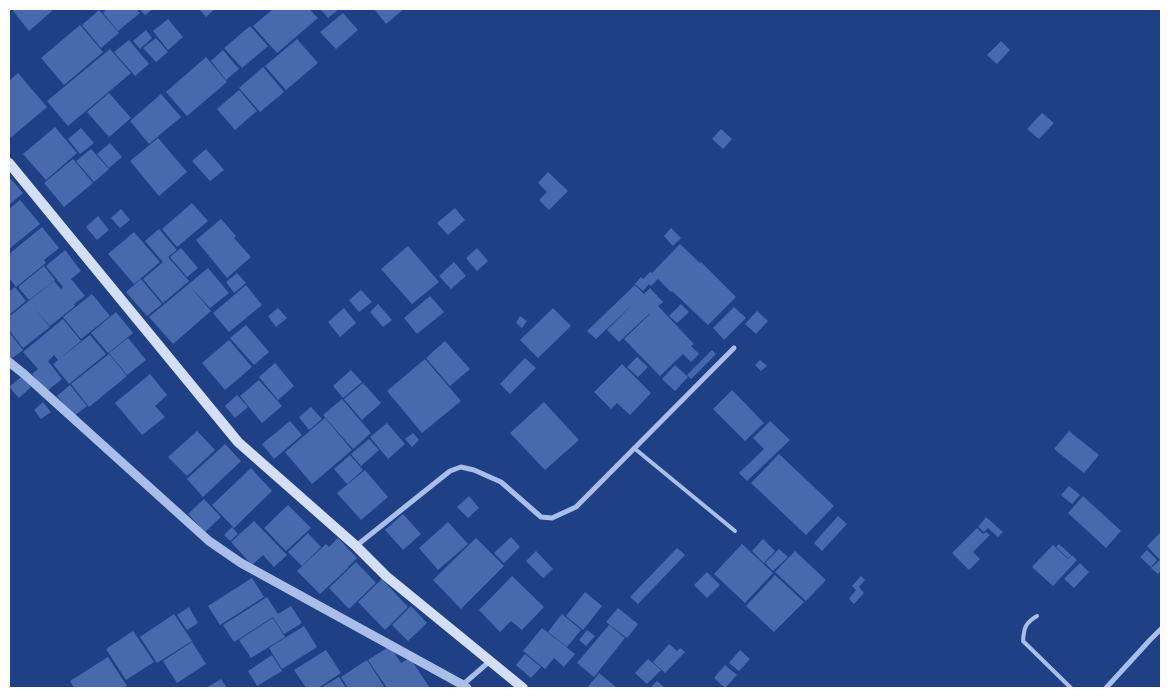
<!DOCTYPE html>
<style>
body{margin:0}
#map{position:relative;width:1170px;height:697px;overflow:hidden;background:#204085;font-family:"PT Sans",sans-serif}
canvas{display:block}
.frame{position:absolute;inset:0;border:10px solid #fff;pointer-events:none}
</style>
<div id="map">
<canvas width="1170" height="697"></canvas>
<div class="frame"></div>
</div>
<script>
const g = document.querySelector('canvas').getContext('2d');
g.lineJoin = 'round';
function fill(path, color) { g.fillStyle = color; g.fill(path, 'evenodd'); }
function strokePath(path, color, width, dash) { g.strokeStyle = color; g.lineWidth = width; g.lineCap = dash ? 'butt' : 'round'; g.setLineDash(dash || []); g.stroke(path); }
const building = new Path2D(`
 M 15,9 L 50,9 L 52,11 L 29,31 L 13,11 Z
 M 107,9 L 136,9 L 140,13 L 118,31 L 103,13 Z
 M 139,9 L 153,9 L 145,15 Z
 M 199,9 L 215,9 L 206,17 Z
 M 273,9 L 309,9 L 318,18 L 277,53 L 253,26 Z
 M 320,9 L 339,9 L 328,18 Z
 M 374,9 L 404,9 L 386,24 Z
 M 99,10 L 119,33 L 101,48 L 82,25 Z
 M 343,13 L 358,30 L 336,49 L 320,32 Z
 M 168,19 L 183,37 L 168,50 L 153,31 Z
 M 80,25 L 103,52 L 64,85 L 41,58 Z
 M 250,26 L 268,46 L 242,68 L 224,48 Z
 M 146,30 L 152,38 L 140,49 L 133,41 Z
 M 156,38 L 168,52 L 156,62 L 143,48 Z
 M 297,39 L 318,63 L 286,90 L 265,66 Z
 M 129,40 L 149,64 L 135,76 L 114,52 Z
 M 1001,41 L 1010,50 L 997,64 L 987,55 Z
 M 110,49 L 131,73 L 68,126 L 47,101 Z
 M 223,50 L 239,69 L 226,80 L 211,61 Z
 M 206,57 L 227,82 L 187,116 L 166,92 Z
 M 263,67 L 284,92 L 260,112 L 239,88 Z
 M 18,73 L 47,107 L 9,139 L 9,81 Z
 M 239,90 L 257,111 L 235,130 L 217,109 Z
 M 109,93 L 131,118 L 109,137 L 87,112 Z
 M 161,94 L 181,117 L 149,144 L 130,121 Z
 M 1042,113 L 1054,123 L 1039,139 L 1027,129 Z
 M 55,127 L 77,153 L 46,180 L 23,154 Z
 M 81,128 L 94,143 L 80,154 L 68,139 Z
 M 721,129 L 732,139 L 723,149 L 712,139 Z
 M 158,138 L 187,172 L 159,196 L 130,161 Z
 M 110,143 L 122,157 L 109,168 L 97,154 Z
 M 91,149 L 109,169 L 94,182 L 76,161 Z
 M 206,149 L 224,170 L 210,181 L 192,161 Z
 M 73,159 L 93,183 L 64,207 L 44,183 Z
 M 548,172 L 568,191 L 549,210 L 539,200 L 547,192 L 538,183 Z
 M 10,178 L 23,193 L 9,205 L 9,179 Z
 M 20,200 L 40,224 L 9,249 L 9,209 Z
 M 192,203 L 208,221 L 177,247 L 162,229 Z
 M 455,208 L 465,220 L 448,235 L 437,223 Z
 M 121,209 L 130,220 L 120,228 L 111,218 Z
 M 98,216 L 109,230 L 97,240 L 86,227 Z
 M 221,219 L 236,236 L 234,238 L 251,257 L 227,278 L 196,240 Z
 M 42,227 L 59,248 L 44,260 L 46,263 L 16,287 L 9,278 L 9,254 Z
 M 671,228 L 681,238 L 673,246 L 664,236 Z
 M 159,229 L 177,250 L 168,257 L 189,281 L 163,303 L 143,279 L 163,262 L 145,241 Z
 M 134,232 L 160,262 L 134,284 L 108,254 Z
 M 680,244 L 700,263 L 701,262 L 736,297 L 708,325 L 672,291 L 671,292 L 658,279 L 651,286 L 649,284 L 643,291 L 635,284 L 641,277 L 643,279 L 650,272 L 652,273 Z
 M 408,246 L 439,282 L 412,304 L 381,269 Z
 M 181,248 L 198,268 L 187,277 L 170,257 Z
 M 477,248 L 488,261 L 477,271 L 466,258 Z
 M 65,250 L 81,271 L 71,279 L 85,296 L 74,304 L 75,306 L 50,326 L 34,308 L 50,327 L 23,348 L 9,330 L 9,292 L 15,287 L 26,301 L 10,314 L 11,315 L 54,281 L 61,289 L 63,287 L 46,266 Z
 M 454,262 L 466,276 L 451,289 L 439,276 Z
 M 44,266 L 55,280 L 29,300 L 18,287 Z
 M 208,268 L 229,293 L 210,308 L 190,286 L 211,311 L 173,344 L 149,317 Z
 M 237,273 L 246,283 L 234,293 L 226,282 Z
 M 141,279 L 162,304 L 147,316 L 126,292 Z
 M 246,285 L 262,305 L 229,332 L 213,313 Z
 M 635,285 L 644,294 L 650,288 L 663,302 L 658,306 L 694,344 L 691,346 L 699,354 L 691,362 L 683,354 L 660,376 L 624,339 L 650,314 L 649,314 L 619,342 L 607,330 L 637,300 L 596,339 L 587,331 Z
 M 361,290 L 372,302 L 359,312 L 349,300 Z
 M 92,294 L 110,316 L 81,339 L 63,317 Z
 M 430,296 L 444,312 L 417,334 L 404,318 Z
 M 378,304 L 392,320 L 383,327 L 370,312 Z
 M 681,304 L 689,312 L 677,323 L 669,316 Z
 M 734,307 L 746,318 L 724,340 L 713,328 Z
 M 278,308 L 287,318 L 276,327 L 268,316 Z
 M 344,308 L 356,323 L 340,337 L 328,322 Z
 M 553,308 L 571,326 L 538,358 L 520,340 Z
 M 757,311 L 768,321 L 756,334 L 745,324 Z
 M 116,312 L 133,333 L 108,353 L 91,333 Z
 M 520,316 L 527,321 L 522,328 L 516,323 Z
 M 63,319 L 81,341 L 58,360 L 54,355 L 48,361 L 62,379 L 47,391 L 32,374 L 38,369 L 23,352 Z
 M 246,325 L 269,352 L 254,365 L 230,338 Z
 M 9,332 L 23,350 L 11,359 L 9,356 Z
 M 90,335 L 106,354 L 69,384 L 53,364 Z
 M 128,338 L 146,360 L 127,375 L 109,353 Z
 M 229,340 L 252,367 L 225,390 L 202,363 Z
 M 445,341 L 470,369 L 450,386 L 426,358 Z
 M 712,350 L 716,354 L 691,379 L 687,375 Z
 M 109,354 L 127,376 L 89,407 L 71,384 Z
 M 637,357 L 648,367 L 638,377 L 627,367 Z
 M 525,358 L 536,368 L 510,394 L 500,384 Z
 M 425,359 L 461,401 L 422,433 L 387,391 Z
 M 760,360 L 767,366 L 761,371 L 755,365 Z
 M 275,363 L 294,386 L 278,400 L 259,377 Z
 M 622,364 L 651,393 L 630,415 L 617,403 L 611,409 L 594,392 Z
 M 675,365 L 688,377 L 675,391 L 662,379 Z
 M 351,370 L 362,382 L 343,398 L 333,386 Z
 M 150,374 L 167,395 L 155,406 L 165,417 L 142,435 L 115,403 Z
 M 22,376 L 31,387 L 19,398 L 9,387 Z
 M 259,380 L 282,406 L 262,423 L 240,396 Z
 M 363,383 L 381,403 L 362,420 L 344,399 Z
 M 70,385 L 87,406 L 74,416 L 57,396 Z
 M 732,390 L 764,423 L 745,441 L 713,409 Z
 M 237,395 L 248,407 L 235,418 L 225,406 Z
 M 342,399 L 371,433 L 353,449 L 323,415 Z
 M 43,402 L 51,412 L 41,419 L 34,410 Z
 M 544,402 L 579,440 L 545,470 L 510,433 Z
 M 311,407 L 322,419 L 309,430 L 299,417 Z
 M 325,418 L 352,450 L 312,484 L 285,452 Z
 M 290,421 L 302,435 L 274,459 L 262,444 Z
 M 770,421 L 790,440 L 747,481 L 739,473 L 764,449 L 753,438 Z
 M 387,423 L 405,444 L 388,459 L 370,437 Z
 M 197,431 L 215,450 L 187,476 L 168,457 Z
 M 1069,431 L 1099,455 L 1084,473 L 1054,449 Z
 M 413,433 L 419,440 L 412,447 L 405,439 Z
 M 369,439 L 379,450 L 361,466 L 351,454 Z
 M 225,444 L 241,461 L 203,497 L 187,479 Z
 M 779,454 L 834,506 L 806,535 L 751,483 Z
 M 350,455 L 363,470 L 347,484 L 334,469 Z
 M 251,468 L 272,491 L 234,528 L 212,505 Z
 M 365,470 L 388,497 L 361,520 L 337,493 Z
 M 1069,486 L 1080,495 L 1072,504 L 1061,495 Z
 M 469,496 L 479,508 L 468,518 L 457,507 Z
 M 1083,496 L 1121,531 L 1106,548 L 1068,513 Z
 M 204,499 L 221,517 L 205,532 L 188,514 Z
 M 288,505 L 311,528 L 286,551 L 264,528 Z
 M 403,514 L 421,534 L 403,550 L 385,530 Z
 M 838,516 L 847,524 L 822,551 L 814,543 Z
 M 986,517 L 1003,532 L 998,537 L 988,528 L 984,532 L 978,527 Z
 M 254,521 L 287,555 L 274,567 L 263,555 L 252,565 L 231,542 Z
 M 448,522 L 468,544 L 438,570 L 419,548 Z
 M 232,527 L 238,534 L 230,541 L 224,535 Z
 M 977,528 L 983,534 L 986,532 L 990,535 L 973,552 L 980,559 L 969,570 L 952,553 Z
 M 308,533 L 321,547 L 302,566 L 288,552 Z
 M 1160,533 L 1161,534 L 1161,571 L 1158,574 L 1151,568 L 1160,560 L 1147,546 Z
 M 511,537 L 520,547 L 504,563 L 494,553 Z
 M 338,538 L 357,558 L 348,567 L 348,568 L 320,594 L 297,571 L 326,544 L 329,547 Z
 M 476,538 L 504,566 L 461,609 L 433,580 Z
 M 763,539 L 775,551 L 764,563 L 752,551 Z
 M 742,544 L 773,573 L 745,603 L 714,574 Z
 M 1059,544 L 1071,555 L 1068,558 L 1056,547 Z
 M 1053,545 L 1068,559 L 1072,555 L 1077,560 L 1053,586 L 1032,567 Z
 M 677,548 L 685,555 L 638,604 L 630,597 Z
 M 779,549 L 788,557 L 773,571 L 765,563 Z
 M 1147,550 L 1157,560 L 1151,567 L 1140,557 Z
 M 536,551 L 553,569 L 543,578 L 526,561 Z
 M 795,551 L 826,580 L 806,601 L 775,572 Z
 M 356,562 L 376,583 L 349,609 L 329,588 Z
 M 1080,563 L 1089,572 L 1074,588 L 1064,579 Z
 M 707,572 L 720,585 L 707,598 L 694,585 Z
 M 775,575 L 804,602 L 774,632 L 746,606 Z
 M 512,576 L 544,607 L 522,630 L 511,621 L 500,632 L 479,610 Z
 M 861,576 L 865,580 L 859,587 L 864,593 L 854,604 L 849,599 L 856,590 L 852,586 Z
 M 252,578 L 264,597 L 220,625 L 208,606 Z
 M 382,579 L 408,607 L 385,630 L 358,602 Z
 M 585,592 L 602,606 L 583,630 L 566,616 Z
 M 267,597 L 278,614 L 291,606 L 302,623 L 284,634 L 273,617 L 234,642 L 223,625 Z
 M 411,606 L 427,623 L 408,641 L 392,625 Z
 M 189,607 L 198,623 L 187,630 L 177,615 Z
 M 618,608 L 638,624 L 627,638 L 606,622 Z
 M 174,614 L 192,641 L 157,663 L 140,637 Z
 M 562,614 L 581,630 L 567,647 L 548,632 Z
 M 273,618 L 285,637 L 251,658 L 239,640 Z
 M 609,625 L 625,638 L 594,677 L 577,663 Z
 M 304,626 L 317,647 L 282,669 L 269,648 Z
 M 542,628 L 575,654 L 564,667 L 554,658 L 545,669 L 523,651 Z
 M 587,630 L 595,636 L 586,646 L 579,640 Z
 M 133,631 L 154,662 L 126,680 L 106,649 Z
 M 192,642 L 206,664 L 177,683 L 163,661 Z
 M 669,644 L 677,651 L 680,648 L 685,652 L 665,673 L 653,662 Z
 M 390,646 L 401,663 L 410,658 L 430,688 L 387,688 L 368,660 Z
 M 326,650 L 341,673 L 318,688 L 306,688 L 294,670 Z
 M 740,650 L 750,659 L 739,671 L 729,663 Z
 M 525,654 L 541,667 L 531,678 L 516,665 Z
 M 272,655 L 282,671 L 257,686 L 248,671 Z
 M 108,657 L 127,686 L 124,688 L 74,688 L 70,681 Z
 M 648,659 L 661,670 L 647,684 L 635,673 Z
 M 367,660 L 385,688 L 348,688 L 341,677 Z
 M 725,665 L 737,675 L 725,688 L 714,678 Z
 M 599,673 L 617,688 L 587,688 Z
 M 339,677 L 346,688 L 321,688 Z
 M 221,679 L 227,688 L 206,688 Z
 M 657,681 L 665,688 L 650,688 Z`);
const service = new Path2D(`
 M 634,448 L 735,531
 M 1037,616 C 1025,623 1024,628 1023,641 L 1071,688`);
const minor = new Path2D(`
 M 356,546 L 450,471 L 461,467 L 474,470 L 501,482 L 541,517 L 552,518 L 576,507 L 734,348
 M 459,688 L 490,661
 M 1106,688 L 1150,640 L 1161,629`);
const tertiary = new Path2D(`
 M 9,362 L 24,374 L 209,541 L 241,563 L 463,685 L 467,688`);
const secondary = new Path2D(`
 M 9,163 L 238,442 L 356,546 L 386,576 L 523,688`);
fill(building, '#4969ad');
strokePath(service, '#a9bee9', 4);
strokePath(minor, '#a9bee9', 5);
strokePath(tertiary, '#a9bee9', 9);
strokePath(secondary, '#d4dff7', 10);
</script>
